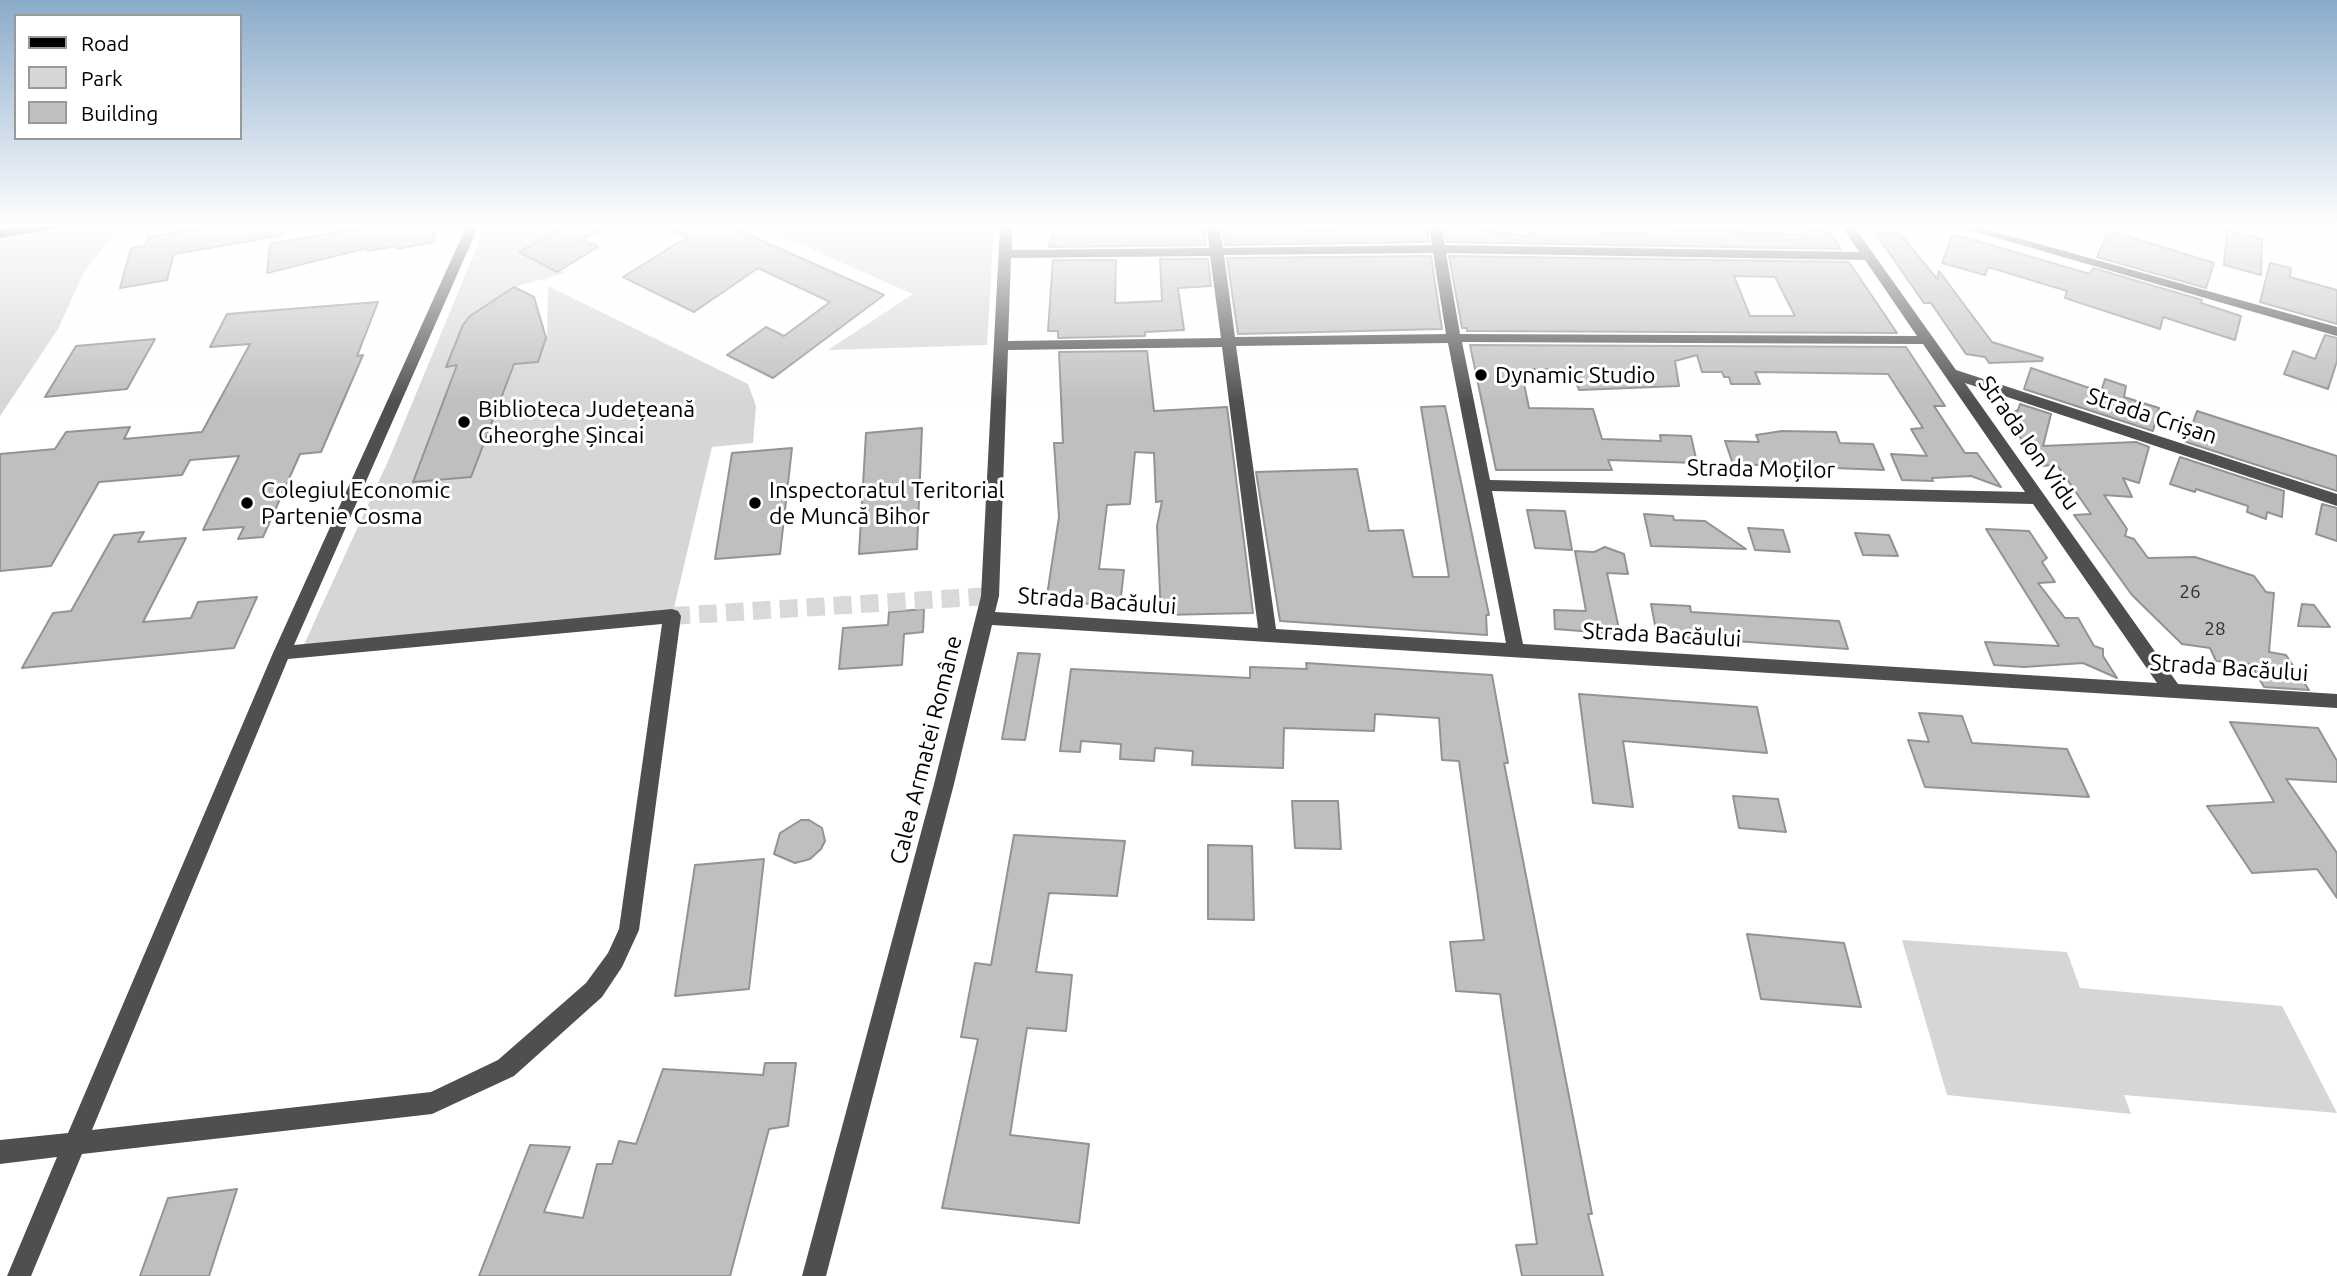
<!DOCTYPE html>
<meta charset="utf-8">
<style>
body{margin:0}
#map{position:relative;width:2337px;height:1276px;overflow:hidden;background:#fff;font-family:Ubuntu,sans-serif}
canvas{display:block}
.legend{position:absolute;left:14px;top:14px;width:228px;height:126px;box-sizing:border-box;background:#fff;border:2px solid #999;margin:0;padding:9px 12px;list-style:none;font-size:21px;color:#000}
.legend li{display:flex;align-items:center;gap:14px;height:35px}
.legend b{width:35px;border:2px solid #999}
</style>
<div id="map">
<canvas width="2337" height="1276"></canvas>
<ul class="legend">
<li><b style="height:9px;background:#000"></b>Road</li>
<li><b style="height:19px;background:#d6d6d6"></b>Park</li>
<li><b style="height:19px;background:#bfbfbf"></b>Building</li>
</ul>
</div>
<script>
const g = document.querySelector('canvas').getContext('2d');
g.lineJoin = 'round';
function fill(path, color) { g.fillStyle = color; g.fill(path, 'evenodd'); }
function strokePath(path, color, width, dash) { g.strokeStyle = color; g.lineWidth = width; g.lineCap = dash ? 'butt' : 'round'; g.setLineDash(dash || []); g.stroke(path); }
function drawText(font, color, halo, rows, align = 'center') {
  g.font = font + ' Ubuntu,sans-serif'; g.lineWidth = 6; g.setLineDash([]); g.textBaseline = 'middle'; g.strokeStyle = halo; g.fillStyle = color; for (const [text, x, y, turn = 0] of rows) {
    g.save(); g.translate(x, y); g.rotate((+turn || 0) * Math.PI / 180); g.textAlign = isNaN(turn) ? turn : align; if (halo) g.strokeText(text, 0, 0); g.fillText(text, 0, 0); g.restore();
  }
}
const green = new Path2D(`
 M 0,225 L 121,225 L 84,272 L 58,329 L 0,416 Z
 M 486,225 L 566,225 L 519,252 L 566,273 L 514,287 L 470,316 L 447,366 L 457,365 L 413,481 L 514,364 L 538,362 L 547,334 L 548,286 L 748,384 L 756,406 L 753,443 L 712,447 L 672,616 L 301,651 L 389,459 Z
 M 756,225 L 994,225 L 987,345 L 828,350 L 913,294 Z
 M 1902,940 L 2067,952 L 2080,988 L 2282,1006 L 2337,1113 L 2124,1095 L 2131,1114 L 1947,1095 Z`);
const building = new Path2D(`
 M 217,225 L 284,225 L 285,235 L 174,254 L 167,280 L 120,288 L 131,248 L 145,246 L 148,237 Z
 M 376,225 L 432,225 L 435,242 L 397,249 L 396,246 L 368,251 L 367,248 L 267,273 L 270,244 Z
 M 566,225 L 608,225 L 583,240 L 598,247 L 557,272 L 519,252 Z
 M 660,225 L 727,225 L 884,295 L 773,378 L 727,355 L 766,327 L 784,336 L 830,302 L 758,268 L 694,312 L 623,277 L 687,237 Z
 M 1053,225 L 1205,225 L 1206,245 L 1049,247 Z
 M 1222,225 L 1301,225 L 1302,229 L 1341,228 L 1341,225 L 1427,225 L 1429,242 L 1225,245 Z
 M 1444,225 L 1477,225 L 1486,230 L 1529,236 L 1526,226 L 1602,228 L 1604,233 L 1647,233 L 1645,227 L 1807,235 L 1804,230 L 1827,229 L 1841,249 L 1447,242 Z
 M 2109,230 L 2214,263 L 2206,288 L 2097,257 Z
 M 2227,230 L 2262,239 L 2261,275 L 2224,265 Z
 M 1900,233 L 1937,279 L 1939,271 L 1992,342 L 2043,358 L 2042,361 L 1989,363 L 1985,357 L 1966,354 L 1931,303 L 1924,303 L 1876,234 Z
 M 1953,234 L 2090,274 L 2093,268 L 2202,300 L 2201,303 L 2241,316 L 2235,340 L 2163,317 L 2160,329 L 2065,298 L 2067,291 L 1988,267 L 1985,275 L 1942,263 Z
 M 1431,256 L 1442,329 L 1238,334 L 1227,258 Z
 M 1449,256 L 1849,262 L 1897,333 L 1467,331 L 1467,328 L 1462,328 ZM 1734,276 L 1775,277 L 1795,316 L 1750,316 Z
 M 1160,259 L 1208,259 L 1211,286 L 1178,288 L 1184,330 L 1145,332 L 1145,336 L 1058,338 L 1058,331 L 1048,331 L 1053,260 L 1116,260 L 1115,303 L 1162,301 Z
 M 2270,263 L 2291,268 L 2290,277 L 2337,290 L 2337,324 L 2260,302 Z
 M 514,287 L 534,297 L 546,338 L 538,362 L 514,364 L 471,477 L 413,482 L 457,365 L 446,367 L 463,325 L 470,316 Z
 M 378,302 L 357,356 L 363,355 L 321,452 L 300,454 L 263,537 L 238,539 L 244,527 L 203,530 L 239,456 L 190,460 L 182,475 L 99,482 L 51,566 L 0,571 L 0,454 L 55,449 L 66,432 L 130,427 L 124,439 L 202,432 L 250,344 L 210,347 L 227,314 Z
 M 2325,335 L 2337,338 L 2337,361 L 2328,389 L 2284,374 L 2293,351 L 2315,359 Z
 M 155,339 L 127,389 L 45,397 L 76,346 Z
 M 1470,345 L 1906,347 L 1945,406 L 1934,406 L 1965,453 L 1977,453 L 2001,487 L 1971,476 L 1932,478 L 1933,481 L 1902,480 L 1891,454 L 1927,456 L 1911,429 L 1923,428 L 1888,374 L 1755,372 L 1760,384 L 1731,384 L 1729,377 L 1724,377 L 1722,372 L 1702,372 L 1697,355 L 1675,361 L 1679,386 L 1579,390 L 1571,369 L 1521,369 L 1529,408 L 1593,409 L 1602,439 L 1661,441 L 1660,435 L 1691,436 L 1697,463 L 1608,460 L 1612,470 L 1496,470 Z
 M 1147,351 L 1154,411 L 1227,407 L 1253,613 L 1161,615 L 1157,526 L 1162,501 L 1156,502 L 1154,453 L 1135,452 L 1130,504 L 1107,505 L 1099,569 L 1124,570 L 1120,605 L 1046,602 L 1059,517 L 1054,443 L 1063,443 L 1059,352 Z
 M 2031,368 L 2101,392 L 2105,379 L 2126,386 L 2124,397 L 2159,408 L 2153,431 L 2024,389 Z
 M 2020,404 L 2051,414 L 2043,446 L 2136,442 L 2149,447 L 2139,483 L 2123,478 L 2132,497 L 2104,495 L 2127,529 L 2125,536 L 2134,539 L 2148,558 L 2195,557 L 2254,576 L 2266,592 L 2274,593 L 2269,652 L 2286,655 L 2309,690 L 2264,687 L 2251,664 L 2216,661 L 2210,648 L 2182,644 L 2132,595 L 2074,515 L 2091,514 L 2057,465 L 2040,466 L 2005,416 L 2018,410 Z
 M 1445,406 L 1489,615 L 1486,615 L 1487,635 L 1280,621 L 1256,472 L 1357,469 L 1369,531 L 1403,530 L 1413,577 L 1449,577 L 1421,407 Z
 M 2197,411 L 2337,456 L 2337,491 L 2186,442 Z
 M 922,428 L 917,549 L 859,554 L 866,433 Z
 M 1782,431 L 1836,432 L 1840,443 L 1873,444 L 1884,470 L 1733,464 L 1725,441 L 1759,442 L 1756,435 Z
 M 792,448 L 780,554 L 715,559 L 732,453 Z
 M 2180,457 L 2284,491 L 2282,517 L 2267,512 L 2266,519 L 2247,512 L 2248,506 L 2196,489 L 2195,492 L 2170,484 Z
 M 2322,504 L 2337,508 L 2337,541 L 2316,534 Z
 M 1527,510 L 1565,511 L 1572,550 L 1535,548 Z
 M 1644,514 L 1673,516 L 1674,520 L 1705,521 L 1746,549 L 1651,546 Z
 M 1748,528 L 1783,530 L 1790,552 L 1755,550 Z
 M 1986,529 L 2029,531 L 2047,558 L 2042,562 L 2055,582 L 2038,583 L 2065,618 L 2078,618 L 2094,646 L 2103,649 L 2103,656 L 2117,678 L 2083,663 L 2024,667 L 1994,665 L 1985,642 L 2059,646 Z
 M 144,532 L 138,542 L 186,538 L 143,622 L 191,618 L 198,602 L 257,597 L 234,648 L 22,668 L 53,613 L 71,611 L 114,535 Z
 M 1855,533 L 1889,535 L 1898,556 L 1863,555 Z
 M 1605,547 L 1624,554 L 1628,574 L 1607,573 L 1620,634 L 1555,629 L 1554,610 L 1586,611 L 1575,551 L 1594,552 Z
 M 1651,604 L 1690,606 L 1691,612 L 1839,621 L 1848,649 L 1678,637 L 1677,631 L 1656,630 Z
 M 2302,604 L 2314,605 L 2330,627 L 2298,626 Z
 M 924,609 L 923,632 L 904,634 L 902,665 L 839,669 L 843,628 L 888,625 L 889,612 Z
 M 1018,653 L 1040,654 L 1025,740 L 1002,739 Z
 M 1306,663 L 1492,675 L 1508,763 L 1504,763 L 1592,1214 L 1588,1214 L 1603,1276 L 1522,1276 L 1516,1245 L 1537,1244 L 1500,994 L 1456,991 L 1450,942 L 1484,940 L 1459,761 L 1442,760 L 1439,718 L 1375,714 L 1374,731 L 1284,728 L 1283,768 L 1192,765 L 1193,751 L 1155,748 L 1154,761 L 1120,759 L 1121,744 L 1081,741 L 1080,752 L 1060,751 L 1071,669 L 1250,678 L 1250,667 L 1307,669 Z
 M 1579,694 L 1757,707 L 1767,753 L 1623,741 L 1633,807 L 1593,803 Z
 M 1919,713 L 1962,716 L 1972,743 L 2067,749 L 2089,797 L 1925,787 L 1908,740 L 1929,742 Z
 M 2230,722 L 2318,728 L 2337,761 L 2337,782 L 2286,779 L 2337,853 L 2337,898 L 2317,869 L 2252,873 L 2207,806 L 2274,802 Z
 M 1733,796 L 1778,799 L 1786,832 L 1739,828 Z
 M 1292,801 L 1338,801 L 1341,849 L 1295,848 Z
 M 801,820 L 809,820 L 822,828 L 825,841 L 821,849 L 810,859 L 795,863 L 774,854 L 780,833 Z
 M 1014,835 L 1125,841 L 1117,896 L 1049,893 L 1036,972 L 1072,975 L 1066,1031 L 1027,1028 L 1010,1135 L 1089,1144 L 1079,1223 L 942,1208 L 978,1039 L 961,1037 L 975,963 L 991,965 Z
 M 1208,845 L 1252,846 L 1254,920 L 1208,919 Z
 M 764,859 L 749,989 L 675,996 L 695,865 Z
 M 1747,934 L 1844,943 L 1861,1007 L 1761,999 Z
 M 765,1063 L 796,1063 L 788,1126 L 769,1129 L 730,1276 L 479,1276 L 530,1145 L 570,1147 L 544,1212 L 583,1218 L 597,1164 L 612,1164 L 619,1141 L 636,1144 L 663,1069 L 763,1075 Z
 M 237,1189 L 209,1276 L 140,1276 L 168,1198 Z`);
const minorTunnel = new Path2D(`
 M 672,616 L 990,596`);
const minor = new Path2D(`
 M 467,225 L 479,225 L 294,645 L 672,609 L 678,611 L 681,616 L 639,930 L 622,967 L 602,997 L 514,1076 L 432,1114 L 82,1154 L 31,1276 L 7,1276 L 57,1157 L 0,1164 L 0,1140 L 68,1133 L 273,653 ZM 662,624 L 619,929 L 608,953 L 586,983 L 498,1060 L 431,1092 L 92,1130 L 288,659 Z
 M 1000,225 L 1012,225 L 1012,250 L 1209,248 L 1207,225 L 1219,225 L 1223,248 L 1432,245 L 1429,225 L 1441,225 L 1445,245 L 1859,252 L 1841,225 L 1853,225 L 1956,370 L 2337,494 L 2337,506 L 1965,383 L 2178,684 L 2337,694 L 2337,708 L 992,625 L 954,784 L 826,1276 L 802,1276 L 934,784 L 981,596 ZM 1433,253 L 1446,334 L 1235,337 L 1224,255 ZM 1446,253 L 1865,260 L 1917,336 L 1460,334 ZM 1210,256 L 1221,338 L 1008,341 L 1011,258 ZM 1462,342 L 1923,344 L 2025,492 L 1490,480 ZM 1448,343 L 1506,643 L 1276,629 L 1236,346 ZM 1222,347 L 1258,628 L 995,612 L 999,596 L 1008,350 ZM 1492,491 L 2033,504 L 2157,683 L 1523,644 Z
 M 1952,225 L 1971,225 L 2337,327 L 2337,336 Z`);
const major = new Path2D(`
 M 33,225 L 60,225 L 54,229 L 0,238 L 0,230 Z`);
const markers = [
 [1481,375,7,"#000"],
 [464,422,7,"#000"],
 [247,503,7,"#000"],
 [755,503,7,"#000"]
];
const numberNames = [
 ["26",2190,592],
 ["28",2215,629]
];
const poiNames = [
 ["Dynamic Studio",1495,375],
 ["Biblioteca Județeană",478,409],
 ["Gheorghe Șincai",478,435],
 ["Colegiul Economic",261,490],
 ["Partenie Cosma",261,516],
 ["Inspectoratul Teritorial",769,490],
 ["de Muncă Bihor",769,516]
];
const streetNames = [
 ["Strada Crișan",2152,416,18],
 ["Strada Ion Vidu",2029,443,55],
 ["Strada Moților",1761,469,1],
 ["Strada Bacăului",1097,601,4],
 ["Strada Bacăului",1662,635,3],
 ["Strada Bacăului",2229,668,4],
 ["Calea Armatei Române",926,750,-76]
];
fill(green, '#d6d6d6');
fill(building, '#bfbfbf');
strokePath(building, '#939393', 2);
strokePath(minorTunnel, '#d9d9d9', 18, [18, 9]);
strokePath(major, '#dbdbdb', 1);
fill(minor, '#4f4f4f');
fill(major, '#000');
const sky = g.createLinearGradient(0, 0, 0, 403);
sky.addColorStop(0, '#8aabca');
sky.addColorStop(0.56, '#fff');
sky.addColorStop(1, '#ffffff00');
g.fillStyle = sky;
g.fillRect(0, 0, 2337, 403);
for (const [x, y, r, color] of markers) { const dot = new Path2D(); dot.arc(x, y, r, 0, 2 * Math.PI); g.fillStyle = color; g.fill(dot); strokePath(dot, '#fff', 2.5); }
drawText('19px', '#303030', null, numberNames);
drawText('23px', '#000', '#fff', poiNames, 'left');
drawText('23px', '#000', '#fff', streetNames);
</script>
